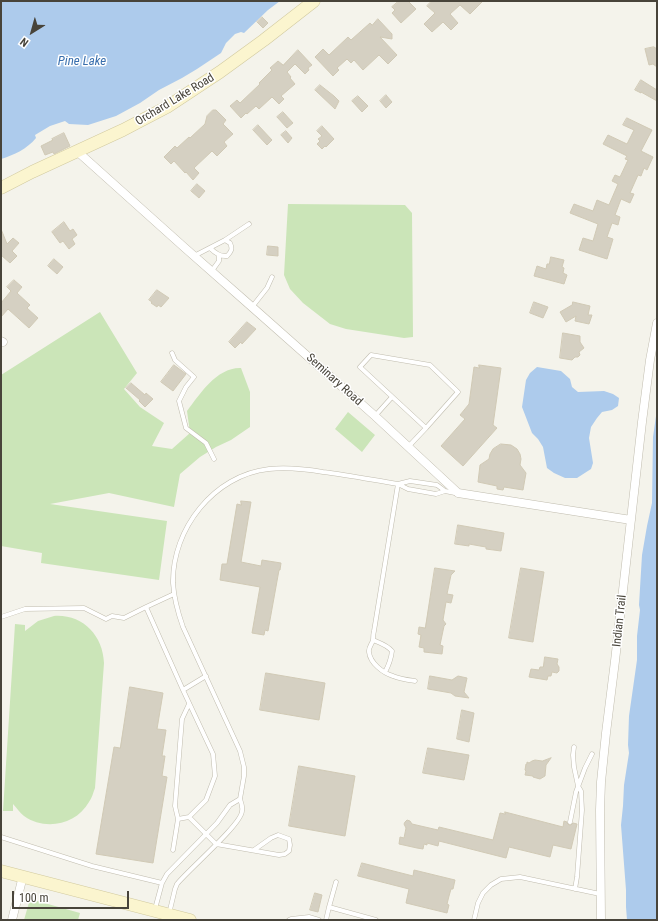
<!DOCTYPE html>
<style>
body{margin:0}
#map{position:relative;width:658px;height:921px;overflow:hidden;background:#f4f3eb;font-family:"Roboto Condensed",sans-serif}
canvas{display:block}
.frame{position:absolute;inset:0;border:2px solid #48443a;pointer-events:none}
.north{position:absolute;left:12px;top:12px;width:40px;height:40px;-webkit-text-stroke:3px #fff;paint-order:stroke;rotate:217deg;font-size:11px;font-weight:700;line-height:16px;text-align:center;color:#48443a}
.north::after{content:'';display:block;margin:auto;width:14px;height:18px;background:#48443a;clip-path:polygon(50% 0,100% 100%,50% 72%,0 100%)}
.scale{position:absolute;left:12px;top:891px;width:117px;height:18px;box-sizing:border-box;border:2px solid #48443a;border-top:0;padding-left:5px;font-size:12px;line-height:14px;white-space:nowrap;color:#48443a;-webkit-text-stroke:3px #fff;paint-order:stroke}
</style>
<div id="map">
<canvas width="658" height="921"></canvas>
<div class="frame"></div>
<div class="north">N</div>
<div class="scale">100 m</div>
</div>
<script>
const g = document.querySelector('canvas').getContext('2d');
g.lineJoin = 'round';
function fill(path, color) { g.fillStyle = color; g.fill(path, 'evenodd'); }
function strokePath(path, color, width, dash) { g.strokeStyle = color; g.lineWidth = width; g.lineCap = dash ? 'butt' : 'round'; g.setLineDash(dash || []); g.stroke(path); }
function drawText(font, color, halo, rows, align = 'center') {
  g.font = font + ' "Roboto Condensed",sans-serif'; g.lineWidth = 3; g.setLineDash([]); g.textBaseline = 'middle'; g.strokeStyle = halo; g.fillStyle = color; for (const [text, x, y, turn = 0] of rows) {
    g.save(); g.translate(x, y); g.rotate((+turn || 0) * Math.PI / 180); g.textAlign = isNaN(turn) ? turn : align; if (halo) g.strokeText(text, 0, 0); g.fillText(text, 0, 0); g.restore();
  }
}
const green = new Path2D(`
 M 288,204 L 405,205 L 412,213 L 413,337 L 404,338 L 346,329 L 330,324 L 303,303 L 290,289 L 284,275 Z
 M 100,312 L 137,373 L 124,389 L 140,407 L 164,423 L 152,446 L 172,449 L 190,433 L 187,411 C 200,394 217,367 241,368 L 250,392 L 250,427 L 231,440 L 216,447 L 200,457 L 180,474 L 174,507 L 109,493 L 50,504 L 167,521 L 159,580 L 41,563 L 42,553 L 1,546 L 1,375 Z
 M 348,412 L 375,435 L 362,452 L 335,429 Z
 M 54,616 C 82,614 103,635 104,663 L 95,788 C 93,793 92,798 89,802 C 76,825 45,831 24,816 C 20,813 17,808 13,804 L 13,811 L 3,811 L 15,624 L 25,625 L 25,631 L 38,621 Z
 M 30,899 L 80,913 L 78,920 L 24,920 Z`);
const water = new Path2D(`
 M 1,1 L 280,1 L 268,10 L 244,33 L 241,32 L 235,34 L 226,43 L 221,53 L 197,69 L 182,78 L 159,90 L 140,103 L 116,116 L 88,125 L 69,124 L 65,121 L 50,126 L 35,135 L 36,138 C 27,149 14,155 1,159 Z
 M 537,367 L 561,371 L 570,379 L 572,387 L 578,392 L 604,391 L 613,394 L 619,398 L 618,406 L 612,410 L 602,412 L 597,418 L 591,427 L 589,438 L 593,463 L 591,469 L 577,478 L 565,478 L 554,473 L 547,468 L 543,447 L 538,439 L 532,433 L 522,407 L 526,380 L 530,373 Z
 M 657,409 L 657,920 L 627,920 L 626,907 L 626,890 L 621,825 L 623,806 L 624,785 L 629,753 L 628,745 L 629,716 L 637,660 L 637,636 L 640,610 L 639,605 L 642,555 L 647,526 L 652,503 L 653,437 Z`);
const building = new Path2D(`
 M 399,1 L 408,1 L 416,9 L 401,23 L 392,13 L 395,10 L 392,7 Z
 M 432,1 L 483,1 L 470,14 L 460,5 L 450,14 L 458,23 L 451,30 L 443,22 L 432,32 L 424,24 L 435,13 L 427,6 Z
 M 262,17 L 268,23 L 263,28 L 257,22 Z
 M 378,19 L 392,34 L 392,39 L 380,37 L 397,55 L 388,64 L 379,55 L 363,70 L 354,60 L 351,63 L 347,59 L 337,68 L 339,70 L 333,76 L 315,57 L 323,49 L 329,55 L 348,37 L 351,40 L 370,23 L 372,25 Z
 M 654,47 L 657,49 L 657,67 L 653,64 L 649,65 L 645,49 Z
 M 298,50 L 312,65 L 308,68 L 309,70 L 305,74 L 295,64 L 287,72 L 291,77 L 290,78 L 295,84 L 281,96 L 284,99 L 279,104 L 272,97 L 259,109 L 256,106 L 247,114 L 246,113 L 241,118 L 230,106 L 237,100 L 240,103 L 260,84 L 259,83 L 272,70 L 270,68 L 278,61 L 283,65 Z
 M 641,80 L 657,90 L 657,101 L 641,92 L 641,93 L 635,90 Z
 M 320,85 L 334,96 L 339,101 L 335,109 L 315,90 Z
 M 386,95 L 392,102 L 386,108 L 380,101 Z
 M 358,96 L 368,106 L 362,112 L 352,101 Z
 M 213,110 L 216,110 L 226,120 L 223,124 L 233,134 L 224,142 L 227,146 L 217,156 L 212,151 L 194,168 L 199,173 L 193,180 L 186,172 L 185,173 L 174,161 L 171,164 L 164,157 L 175,146 L 177,148 L 189,137 L 190,138 L 205,124 L 207,116 Z
 M 283,112 L 293,123 L 287,128 L 277,117 Z
 M 627,118 L 652,130 L 641,151 L 653,157 L 647,170 L 644,168 L 641,176 L 638,175 L 630,193 L 634,194 L 630,203 L 621,199 L 615,215 L 620,217 L 618,225 L 612,223 L 607,237 L 613,239 L 607,259 L 579,250 L 583,238 L 593,241 L 598,224 L 570,213 L 574,204 L 593,211 L 597,200 L 609,205 L 618,184 L 612,181 L 615,175 L 620,177 L 628,160 L 625,159 L 627,156 L 603,144 L 608,135 L 627,144 L 634,130 L 623,125 Z
 M 258,125 L 272,140 L 267,145 L 253,130 Z
 M 322,126 L 334,139 L 326,147 L 325,146 L 322,149 L 317,144 L 320,141 L 318,139 L 322,136 L 317,131 Z
 M 286,131 L 292,138 L 288,143 L 281,135 Z
 M 64,133 L 70,146 L 54,154 L 53,152 L 45,155 L 41,146 L 53,140 L 52,139 Z
 M 197,184 L 205,191 L 199,198 L 191,191 Z
 M 64,222 L 70,231 L 73,229 L 77,235 L 72,239 L 75,244 L 69,249 L 63,241 L 60,243 L 52,232 Z
 M 1,229 L 7,244 L 13,238 L 19,243 L 12,251 L 17,256 L 10,263 L 1,255 Z
 M 268,246 L 278,247 L 278,256 L 267,255 Z
 M 551,257 L 564,260 L 562,267 L 564,268 L 563,273 L 567,275 L 564,284 L 534,276 L 537,266 L 546,269 L 547,264 L 549,264 Z
 M 54,259 L 63,267 L 57,274 L 48,266 Z
 M 14,280 L 22,287 L 17,293 L 30,305 L 27,308 L 38,318 L 29,328 L 8,309 L 1,317 L 1,303 L 11,291 L 7,287 Z
 M 157,290 L 169,298 L 161,307 L 158,305 L 157,307 L 151,303 L 152,302 L 149,300 Z
 M 534,302 L 548,307 L 543,318 L 530,313 Z
 M 573,302 L 590,306 L 588,315 L 592,315 L 589,324 L 575,321 L 576,316 L 566,322 L 560,312 L 572,305 Z
 M 247,322 L 256,329 L 242,344 L 241,342 L 235,348 L 229,342 Z
 M 563,333 L 580,336 L 580,342 L 584,348 L 579,352 L 580,355 L 578,357 L 575,357 L 572,360 L 560,358 Z
 M 174,365 L 186,374 L 173,391 L 161,382 Z
 M 479,365 L 501,368 L 493,425 L 497,428 L 463,466 L 441,446 L 465,419 L 460,415 L 469,404 L 474,367 L 479,368 Z
 M 131,383 L 145,395 L 146,393 L 153,399 L 145,407 L 139,401 L 140,400 L 126,388 Z
 M 501,444 L 511,445 L 517,449 L 520,454 L 521,459 L 520,465 L 526,473 L 523,490 L 504,487 L 503,490 L 497,489 L 497,486 L 478,482 L 480,465 L 489,459 L 490,454 L 493,449 Z
 M 241,501 L 251,502 L 241,562 L 261,566 L 262,560 L 281,563 L 280,570 L 279,570 L 268,631 L 265,630 L 264,635 L 252,633 L 260,587 L 220,580 L 222,564 L 227,564 L 237,504 L 241,505 Z
 M 458,525 L 504,533 L 501,551 L 486,549 L 486,547 L 480,546 L 469,544 L 469,546 L 455,544 Z
 M 435,568 L 455,571 L 451,575 L 447,594 L 453,595 L 451,603 L 446,602 L 443,620 L 446,624 L 444,626 L 440,645 L 443,646 L 442,654 L 424,652 L 424,648 L 419,647 L 421,635 L 418,634 L 419,627 L 425,628 Z
 M 521,568 L 544,572 L 533,642 L 509,638 Z
 M 545,657 L 558,659 L 557,664 L 559,667 L 559,671 L 557,673 L 552,672 L 551,676 L 548,676 L 547,680 L 529,677 L 531,669 L 539,670 L 540,667 L 543,667 Z
 M 266,673 L 325,683 L 319,720 L 260,710 Z
 M 430,676 L 452,680 L 458,676 L 467,678 L 464,692 L 469,698 L 455,696 L 451,693 L 428,689 Z
 M 130,687 L 163,693 L 157,729 L 166,730 L 162,756 L 165,756 L 162,776 L 167,777 L 153,863 L 96,854 L 114,747 L 120,748 Z
 M 462,710 L 474,713 L 469,742 L 457,739 Z
 M 428,748 L 469,755 L 464,780 L 423,773 Z
 M 551,758 L 546,765 L 545,776 L 540,779 L 533,777 L 533,776 L 525,775 L 526,771 L 525,770 L 526,764 L 527,764 L 527,762 L 529,763 L 532,761 L 535,760 L 542,761 Z
 M 299,766 L 355,776 L 345,836 L 289,826 Z
 M 505,812 L 563,827 L 564,821 L 567,822 L 567,823 L 569,825 L 571,825 L 573,823 L 577,824 L 571,849 L 553,845 L 550,857 L 509,847 L 506,858 L 439,841 L 438,846 L 427,843 L 427,845 L 424,844 L 423,849 L 417,848 L 399,844 L 400,837 L 404,838 L 406,828 L 404,824 L 405,822 L 407,820 L 410,821 L 412,824 L 438,830 L 439,827 L 493,840 L 500,813 L 505,814 Z
 M 362,863 L 413,876 L 414,870 L 455,880 L 453,889 L 451,889 L 449,896 L 447,904 L 449,905 L 447,913 L 406,903 L 409,889 L 358,876 Z
 M 315,893 L 322,895 L 318,912 L 310,910 Z`);
const service = new Path2D(`
 M 225,240 L 249,224
 M 194,256 L 225,240 L 230,243 C 233,249 231,252 227,256 C 220,257 215,253 210,248
 M 211,272 L 219,261 L 219,255
 M 252,307 L 267,288 L 272,277
 M 172,353 L 175,360 L 194,377 L 186,387 L 179,401 L 186,428 L 206,443 L 214,459
 M 371,355 L 430,365 L 458,392 L 426,428 L 360,367 Z
 M 375,416 L 392,397
 M 408,447 L 426,428
 M 398,484 L 374,631 C 373,634 373,637 373,640 C 372,644 368,648 369,652 C 370,663 383,673 393,676 C 400,679 408,680 415,681
 M 398,484 L 410,481 L 437,485 L 445,491 L 455,493
 M 146,607 L 174,594
 M 1,617 L 25,609 L 84,608 L 106,619 L 112,616 L 124,618 L 146,607 L 183,690
 M 373,640 C 380,643 387,645 392,651 C 391,659 389,665 385,672
 M 574,747 L 573,755 L 574,767 L 578,786 L 581,791 L 582,810 L 577,877 L 575,889
 M 240,799 L 244,776 L 244,767 L 240,751 L 183,627 C 178,613 174,598 173,583 C 172,529 214,475 269,469 C 287,467 305,469 323,472 C 348,475 373,480 398,484 L 408,489 L 436,494 L 445,491
 M 189,817 L 216,844 L 279,855 L 285,854 L 289,851 L 290,845 L 289,839 L 278,835 L 271,838 L 254,850
 M 178,819 L 175,806 L 182,719 L 189,704
 M 570,822 L 576,792 L 585,768 L 592,754
 M 1,837 L 92,866 L 162,883
 M 173,850 L 178,819 L 189,817 L 206,800 L 215,776 L 213,754 L 183,690 L 206,676
 M 329,907 L 336,882
 M 155,909 L 162,883 L 167,874 L 217,823 L 230,805 L 240,799 C 241,802 243,807 242,811 C 242,824 188,870 177,884 L 175,889 L 169,914
 M 289,920 L 291,919 L 309,917 L 319,920
 M 326,920 L 329,907 L 376,920
 M 474,920 L 478,903 L 483,893 L 491,885 L 501,879 L 520,877 L 600,894`);
const minor = new Path2D(`
 M 78,152 L 185,248 L 252,307 L 375,416 L 458,493 L 631,520
 M 1,341 L 3,342
 M 12,920 L 23,876
 M 601,920 L 600,810 L 601,782 L 606,733 L 615,661 L 642,422 L 650,360 L 657,323`);
const secondary = new Path2D(`
 M 1,188 L 32,172 L 123,130 L 167,107 L 220,72 L 264,40 L 314,1
 M 1,871 L 190,920`);
const streetNames = [
 ["Orchard Lake Road",175,100,-31],
 ["Seminary Road",334,380,42],
 ["Indian Trail",620,621,-84]
];
const waterNames = [
 ["Pine Lake",82,62]
];
fill(green, '#cbe5b8');
fill(water, '#adcbec');
fill(building, '#d5d0c2');
strokePath(building, '#d0c9b5', 1);
strokePath(service, '#c0bcae', 5);
strokePath(minor, '#c0bcae', 9);
strokePath(secondary, '#d1c99e', 13);
strokePath(service, '#fff', 4);
strokePath(minor, '#fff', 8);
strokePath(secondary, '#fbf5cf', 12);
drawText('12px', '#48443a', '#fff', streetNames);
drawText('italic 13px', '#396fad', '#fff', waterNames);
</script>
